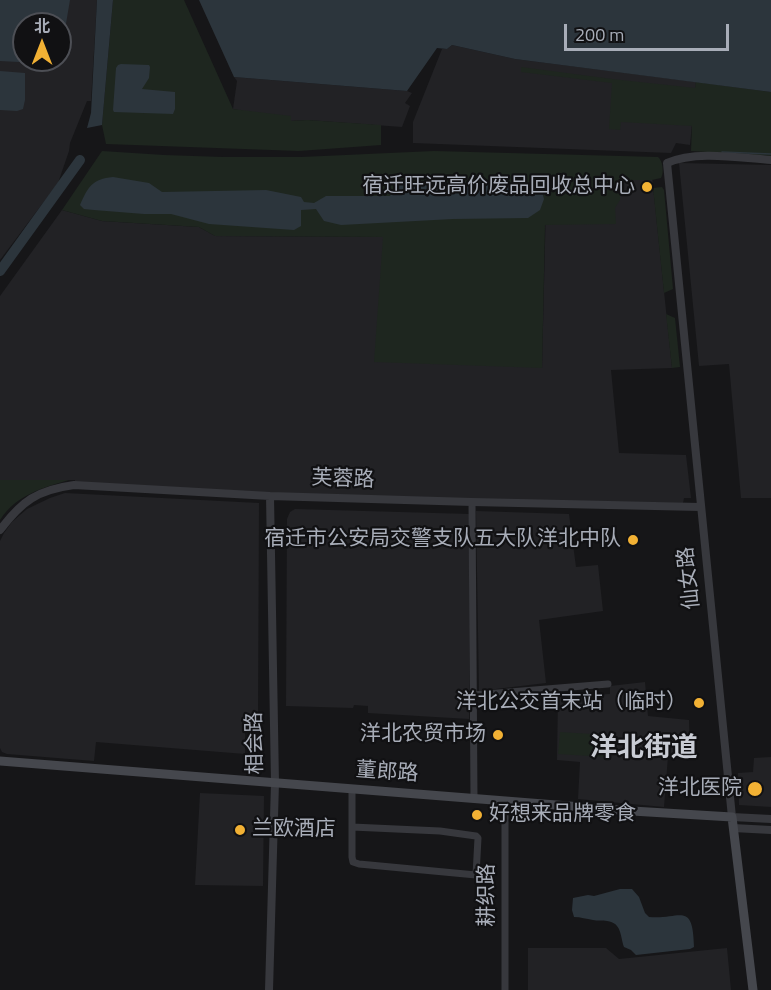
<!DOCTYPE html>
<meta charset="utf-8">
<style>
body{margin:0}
#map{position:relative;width:771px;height:990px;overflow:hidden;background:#161618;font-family:"Titillium Web","Noto Sans SC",sans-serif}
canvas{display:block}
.north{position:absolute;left:12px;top:12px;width:60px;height:60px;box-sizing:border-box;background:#111113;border:2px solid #4d4f55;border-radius:50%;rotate:0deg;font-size:16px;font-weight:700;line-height:24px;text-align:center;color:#a8adb8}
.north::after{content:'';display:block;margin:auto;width:21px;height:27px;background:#f2b134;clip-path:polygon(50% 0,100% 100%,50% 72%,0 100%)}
.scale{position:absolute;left:564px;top:24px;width:165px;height:27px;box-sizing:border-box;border:3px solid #a8adb8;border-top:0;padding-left:8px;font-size:18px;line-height:21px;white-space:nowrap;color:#a8adb8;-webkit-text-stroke:4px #111113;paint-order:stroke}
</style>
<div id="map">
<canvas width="771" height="990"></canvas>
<div class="north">北</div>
<div class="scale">200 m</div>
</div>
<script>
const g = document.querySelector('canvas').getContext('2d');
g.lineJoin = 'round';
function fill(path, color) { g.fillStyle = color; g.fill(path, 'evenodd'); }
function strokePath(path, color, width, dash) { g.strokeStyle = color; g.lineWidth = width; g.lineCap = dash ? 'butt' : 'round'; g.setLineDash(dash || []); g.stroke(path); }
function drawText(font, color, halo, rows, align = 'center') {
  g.font = font + ' "Titillium Web","Noto Sans SC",sans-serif'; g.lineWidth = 4.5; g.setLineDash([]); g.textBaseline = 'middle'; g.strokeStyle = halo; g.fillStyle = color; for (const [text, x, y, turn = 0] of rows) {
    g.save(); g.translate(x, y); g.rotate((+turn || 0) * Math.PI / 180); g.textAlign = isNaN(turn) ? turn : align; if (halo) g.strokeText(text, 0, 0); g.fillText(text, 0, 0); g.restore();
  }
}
const built = new Path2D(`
 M 0,0 L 97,0 L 91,101 L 87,101 L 70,143 L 69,151 L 58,183 L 0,260 ZM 24,24 L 60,24 L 60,60 L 24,60 Z
 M 452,45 L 515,59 L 696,82 L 690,145 L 676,143 L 671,153 L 413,143 L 413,122 L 442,49 L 447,49 Z
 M 234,77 L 407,91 L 412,93 L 405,103 L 410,106 L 402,127 L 307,120 L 291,121 L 233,109 L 237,81 Z
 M 547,162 L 651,167 L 672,368 L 611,370 L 619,453 L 686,455 L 691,498 L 684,498 L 683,503 L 478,500 L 262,493 L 75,484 L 75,480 L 0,480 L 0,296 L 62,210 L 102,221 L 199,227 L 215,236 L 384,237 L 542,368 Z
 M 679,163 L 771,165 L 771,498 L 741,498 L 729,364 L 699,366 Z
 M 65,493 L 259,503 L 258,716 L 245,716 L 245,754 L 96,742 L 94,761 L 7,754 L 2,752 L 0,748 L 0,541 L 4,533 L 12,522 L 27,509 L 50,498 Z
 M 295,509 L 470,514 L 469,719 L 368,713 L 368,706 L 354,705 L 353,708 L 286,706 L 287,519 L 290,512 Z
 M 476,511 L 569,514 L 576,567 L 598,565 L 603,611 L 539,620 L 546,683 L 479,691 Z
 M 645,682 L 648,716 L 689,720 L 690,755 L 668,756 L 664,807 L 578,799 L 580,762 L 557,760 L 558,697 L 610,694 L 610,686 Z
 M 771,757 L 771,807 L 739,805 L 738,773 L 753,772 L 754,758 Z
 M 200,793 L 264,796 L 263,886 L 195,885 Z
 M 528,948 L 606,948 L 619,959 L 727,948 L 731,990 L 528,990 Z`);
const green = new Path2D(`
 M 113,0 L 184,0 L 233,109 L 291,116 L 291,121 L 307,120 L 381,125 L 381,145 L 299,151 L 106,144 L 102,125 Z
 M 521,67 L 612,79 L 695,88 L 696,82 L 771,92 L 771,156 L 691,151 L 692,126 L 621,122 L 620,130 L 609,129 L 612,83 L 521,72 Z
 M 102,151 L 164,155 L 223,157 L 301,157 L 434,151 L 658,157 C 663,161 664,173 661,178 L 652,180 L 620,180 L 620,200 L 615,208 L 616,224 L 545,225 L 542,368 L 374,362 L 383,237 L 215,236 L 199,227 L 102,221 L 62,210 Z
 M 662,187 L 664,190 L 673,289 L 664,293 L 653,188 Z
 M 666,314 L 675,318 L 680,367 L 672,368 Z
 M 0,480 L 69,480 C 42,488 16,495 0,520 Z
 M 560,732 L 607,735 L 605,757 L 558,754 Z`);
const water = new Path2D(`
 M 0,0 L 70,0 L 60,59 L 60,24 L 24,24 L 24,60 L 59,60 L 56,64 L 0,61 Z
 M 97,0 L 113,0 L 102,125 L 87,128 L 91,113 Z
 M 199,0 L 771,0 L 771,92 L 515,59 L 452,45 L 447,49 L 437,48 L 407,91 L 234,77 Z
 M 121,64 L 149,65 L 150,67 L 149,78 L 142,89 L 175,92 L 175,109 L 173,114 L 114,112 L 113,110 L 116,68 L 118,65 Z
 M 0,71 L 25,73 L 25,100 L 23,109 L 17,111 L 0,110 Z
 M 113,177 L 149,183 L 162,192 L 266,190 L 301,197 L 304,202 L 314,203 L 326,196 L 390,196 L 396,185 L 487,181 L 541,188 L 544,199 L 540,210 L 528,218 L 453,219 L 341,225 L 324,221 L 316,209 L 301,210 L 301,226 L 294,230 L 209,224 L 171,214 L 144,214 L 94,210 L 84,209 L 80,205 C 88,187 92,179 113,177 Z
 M 620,889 L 632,889 L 639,897 L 645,913 L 649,917 C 680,920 693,900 694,947 L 690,949 L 636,955 L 631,950 L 624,947 C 620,936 622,923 607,921 C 603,920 597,921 593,920 C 586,919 581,917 574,917 L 572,910 L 573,898 L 588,895 L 594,896 Z`);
const stream = new Path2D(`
 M 722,152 L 771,154`);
const river = new Path2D(`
 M 0,271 L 80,160`);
const minor = new Path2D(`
 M 472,502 L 474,798
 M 473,695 L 608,684
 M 505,801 L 505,990
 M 352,827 L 440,831 L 476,836 L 478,838 L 476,875 L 359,864 L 353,862 L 352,857 L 352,789`);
const tertiary = new Path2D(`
 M 771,160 C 740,158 696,150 667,163 L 732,817 L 771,819
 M 0,530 C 22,501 37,490 74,485 L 270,496 L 472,502 L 700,507
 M 733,828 L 771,830
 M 269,990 L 275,783 L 270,496`);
const secondary = new Path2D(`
 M 0,761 L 632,811 L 732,817 L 753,990`);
const markers = [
 [647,187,6,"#f2b134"],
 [633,540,6,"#f2b134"],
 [699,703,6,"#f2b134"],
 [498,735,6,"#f2b134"],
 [755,789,8,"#f2b134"],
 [477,815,6,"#f2b134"],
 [240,830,6,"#f2b134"]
];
const poiNames = [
 ["宿迁旺远高价废品回收总中心",635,187],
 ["宿迁市公安局交警支队五大队洋北中队",621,540],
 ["洋北公交首末站（临时）",687,703],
 ["洋北农贸市场",486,735],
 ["洋北医院",742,789],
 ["好想来品牌零食",489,815,"left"],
 ["兰欧酒店",252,830,"left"]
];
const streetNames = [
 ["芙蓉路",343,480,2],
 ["仙女路",690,578,-96],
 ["相会路",256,743,-91],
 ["董郎路",387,773,4],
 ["耕织路",488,895,-90]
];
const districtNames = [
 ["洋北街道",644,749]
];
fill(built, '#222225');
fill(green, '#1e261f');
fill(water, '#2c353c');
strokePath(stream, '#2c353c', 1.5);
strokePath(river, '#2c353c', 10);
strokePath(minor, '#37383d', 7);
strokePath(tertiary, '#37383d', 8);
strokePath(secondary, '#45474d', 9);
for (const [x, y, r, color] of markers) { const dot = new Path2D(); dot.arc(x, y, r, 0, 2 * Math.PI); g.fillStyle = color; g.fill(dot); strokePath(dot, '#111113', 2); }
drawText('21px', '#a8adb8', '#111113', poiNames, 'right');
drawText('21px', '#a8adb8', '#111113', streetNames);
drawText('bold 27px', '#c9ccd4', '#111113', districtNames);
</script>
